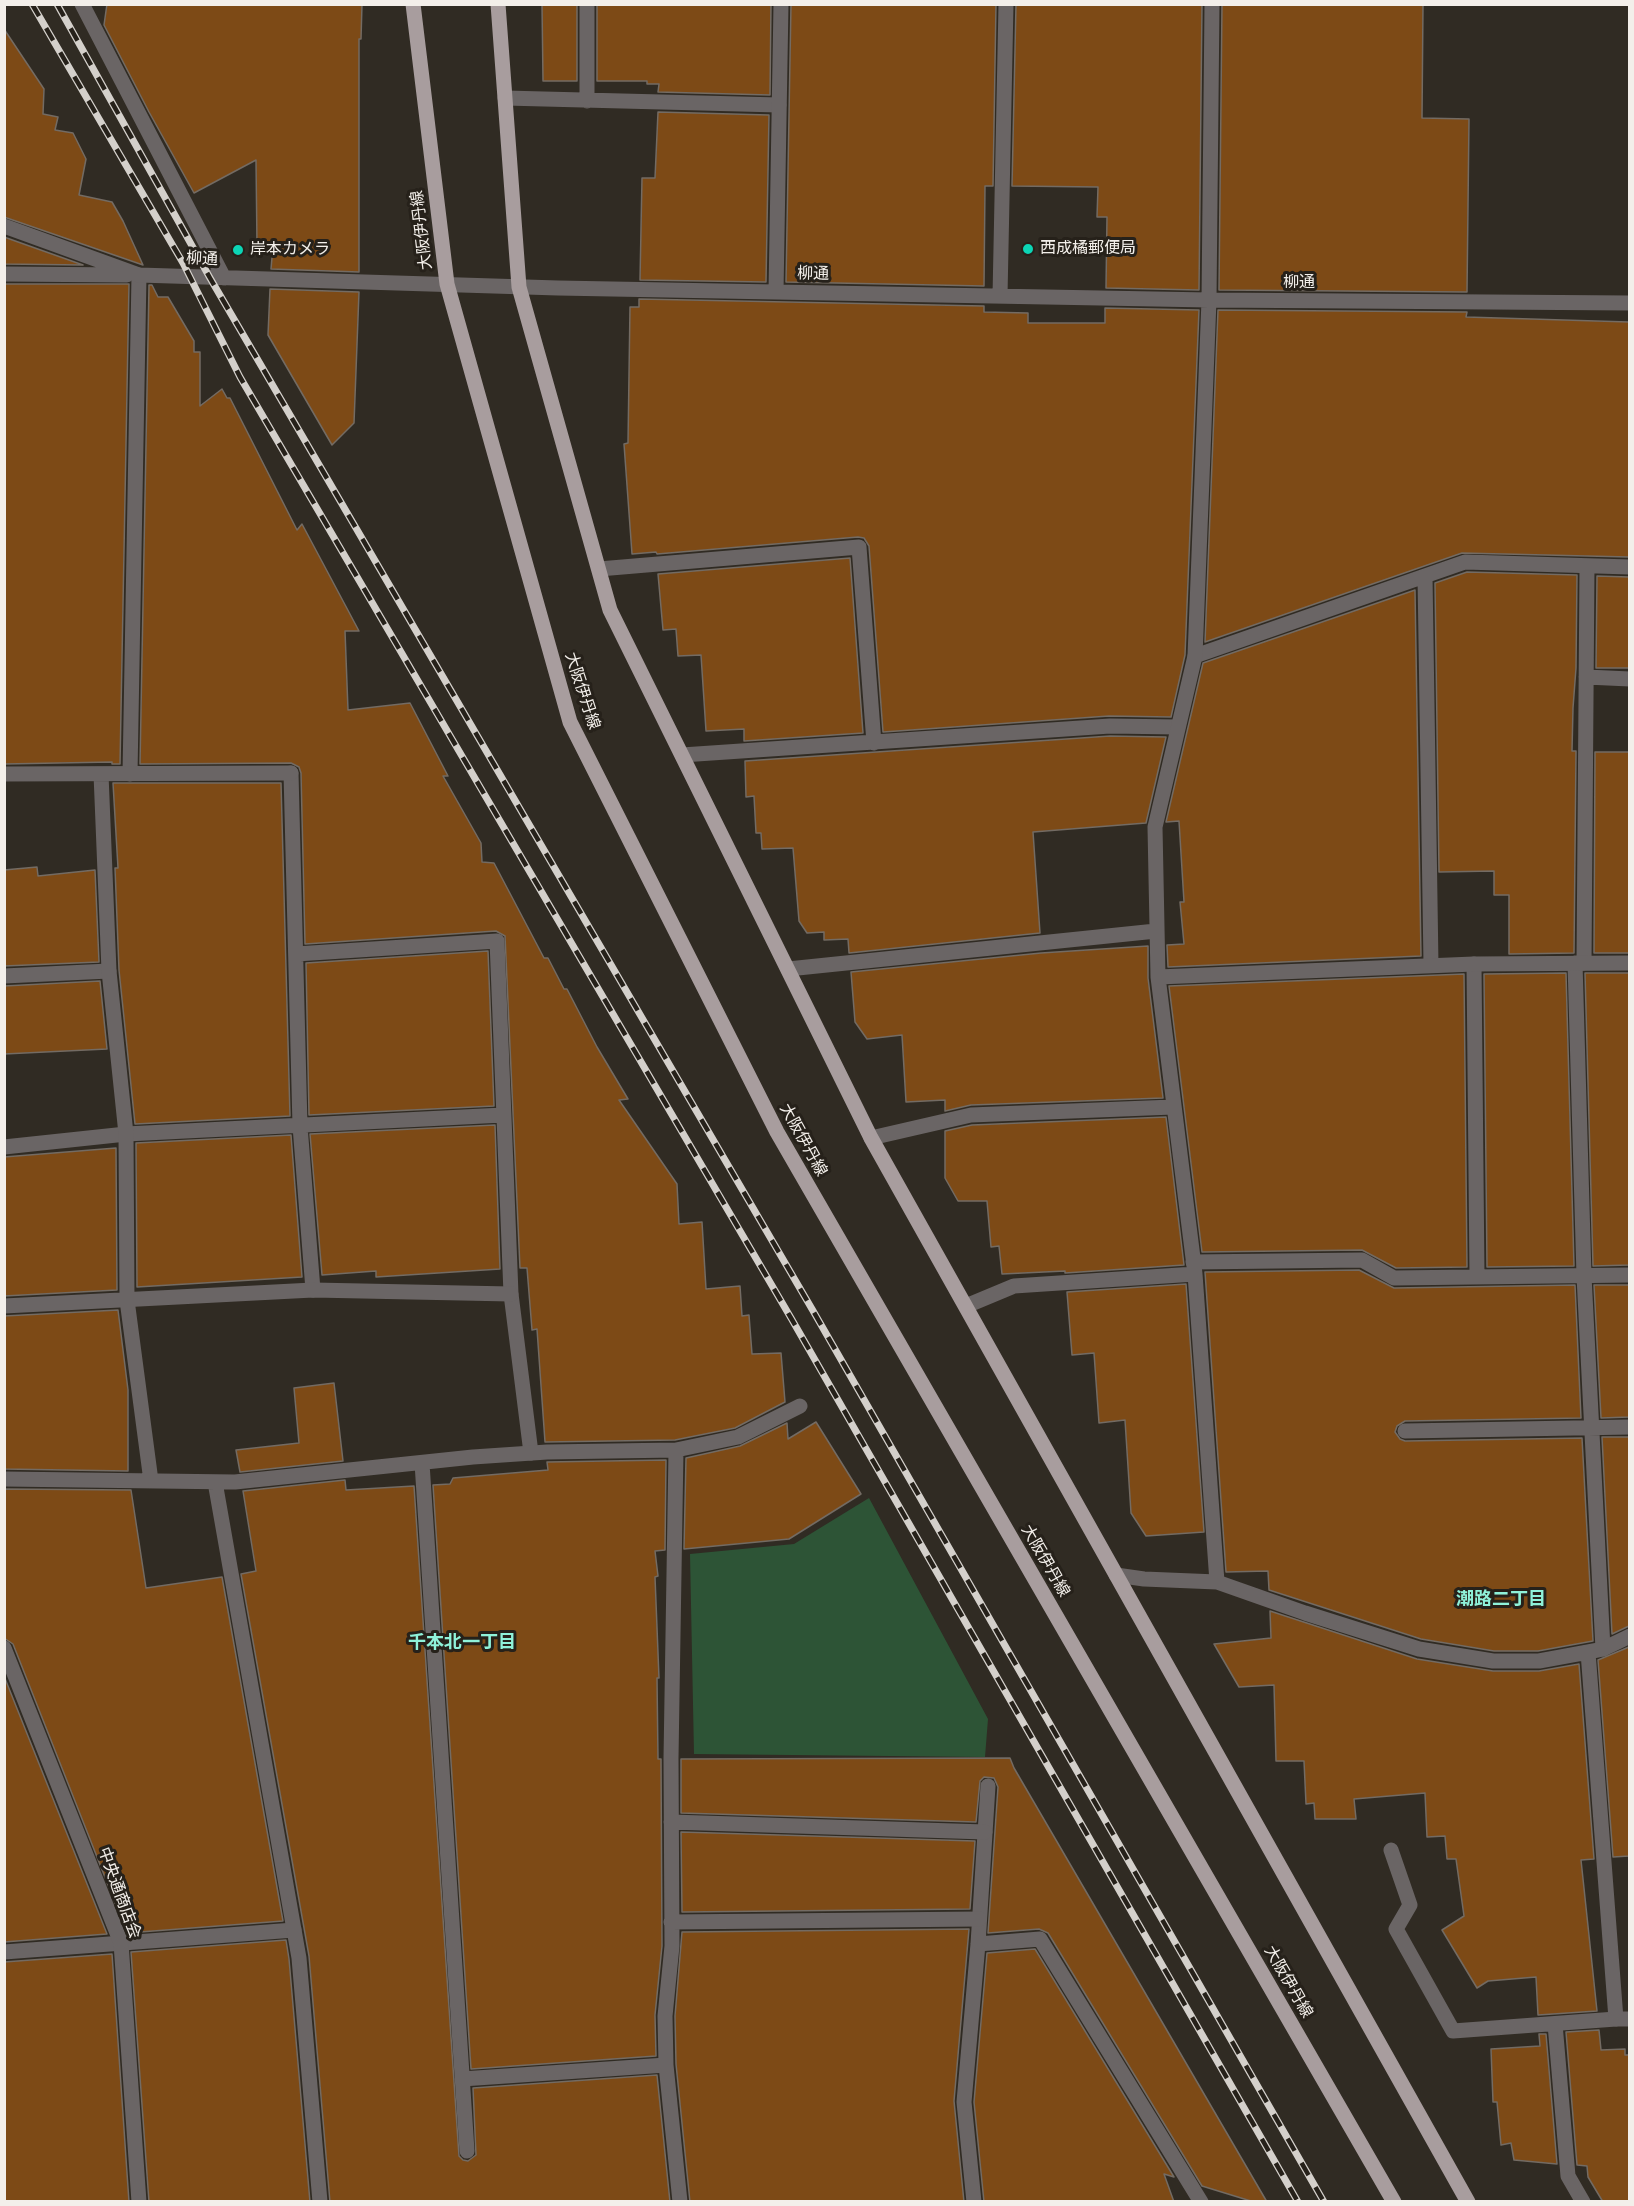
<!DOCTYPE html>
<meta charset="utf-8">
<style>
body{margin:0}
#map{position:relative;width:1634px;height:2206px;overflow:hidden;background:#302b23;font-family:"Fira Sans Condensed",sans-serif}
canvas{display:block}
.frame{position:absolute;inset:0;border:6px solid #f3efea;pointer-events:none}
</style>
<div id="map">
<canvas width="1634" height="2206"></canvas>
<div class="frame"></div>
</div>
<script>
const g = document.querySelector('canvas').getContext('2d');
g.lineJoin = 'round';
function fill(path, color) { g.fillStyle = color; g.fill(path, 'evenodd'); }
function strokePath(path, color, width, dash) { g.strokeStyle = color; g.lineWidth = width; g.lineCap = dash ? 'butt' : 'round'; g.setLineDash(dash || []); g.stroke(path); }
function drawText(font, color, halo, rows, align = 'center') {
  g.font = font + ' "Fira Sans Condensed","Noto Sans JP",sans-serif'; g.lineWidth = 6; g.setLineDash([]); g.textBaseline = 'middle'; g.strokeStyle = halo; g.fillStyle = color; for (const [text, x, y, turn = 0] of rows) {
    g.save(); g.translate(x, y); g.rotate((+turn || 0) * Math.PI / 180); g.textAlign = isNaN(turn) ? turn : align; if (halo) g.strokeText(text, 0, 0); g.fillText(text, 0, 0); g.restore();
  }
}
const green = new Path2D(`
 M 869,1498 L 988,1719 L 985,1757 L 694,1754 L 690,1554 L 794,1544 Z`);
const building = new Path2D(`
 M 107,4 L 362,4 L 361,39 L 359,39 L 359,272 L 271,269 L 273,246 L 257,246 L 256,160 L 194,193 L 149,112 L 104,25 Z
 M 542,4 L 577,4 L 577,81 L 543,81 Z
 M 597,4 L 771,4 L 770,95 L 658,92 L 659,84 L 647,84 L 647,81 L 597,81 Z
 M 791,4 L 996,4 L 993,186 L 985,186 L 984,286 L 786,282 Z
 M 1016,4 L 1202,4 L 1199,290 L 1106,288 L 1107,217 L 1097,217 L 1098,187 L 1012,186 Z
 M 1222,4 L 1423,4 L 1422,118 L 1469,119 L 1467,292 L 1219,290 Z
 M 4,29 L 44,89 L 43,114 L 58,117 L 55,130 L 73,133 L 86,159 L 79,195 L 112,202 L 123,221 L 143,265 L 4,217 Z
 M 658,112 L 769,115 L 766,282 L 640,280 L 642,178 L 655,178 Z
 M 4,237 L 83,265 L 4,264 Z
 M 4,284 L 129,284 L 120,764 L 112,764 L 112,762 L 4,764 Z
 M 149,285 L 152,285 L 158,297 L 168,297 L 194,341 L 194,352 L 200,352 L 200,406 L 222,389 L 227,398 L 230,398 L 297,530 L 302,524 L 359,631 L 345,631 L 348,710 L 410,703 L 448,776 L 443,776 L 481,843 L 482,862 L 494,863 L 544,958 L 548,958 L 564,989 L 567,989 L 597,1047 L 628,1099 L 619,1100 L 677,1184 L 679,1224 L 702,1222 L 706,1289 L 740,1286 L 742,1316 L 749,1315 L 752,1354 L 781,1353 L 785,1402 L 735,1428 L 675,1440 L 545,1442 L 537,1329 L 532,1330 L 527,1268 L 520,1268 L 505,936 L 496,931 L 305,944 L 301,773 L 299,767 L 291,763 L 140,764 Z
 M 270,289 L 359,292 L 354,423 L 332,445 L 268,335 Z
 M 639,299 L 984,306 L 984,312 L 1028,313 L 1028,323 L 1105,323 L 1105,308 L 1199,310 L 1185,655 L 1171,717 L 1109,716 L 883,732 L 869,546 L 864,538 L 858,537 L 657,554 L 656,552 L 632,554 L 624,444 L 628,443 L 630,307 L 639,307 Z
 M 1218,310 L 1467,312 L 1466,317 L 1629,322 L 1629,557 L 1462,553 L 1205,642 Z
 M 850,558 L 863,733 L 744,741 L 744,729 L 706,731 L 701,655 L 678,656 L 676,629 L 663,630 L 658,574 Z
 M 1467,572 L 1577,575 L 1576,668 L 1573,708 L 1572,751 L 1576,751 L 1574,953 L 1509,954 L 1509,895 L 1494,895 L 1494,871 L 1439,872 L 1435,583 Z
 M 1597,576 L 1629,577 L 1629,668 L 1596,668 Z
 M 1415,590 L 1421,956 L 1168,967 L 1167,945 L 1184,944 L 1180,902 L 1184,902 L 1179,821 L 1166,822 L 1203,663 Z
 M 1110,736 L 1166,737 L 1146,823 L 1033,832 L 1040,933 L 849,953 L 848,939 L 824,940 L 824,932 L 807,933 L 799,921 L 793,848 L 762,849 L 761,833 L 756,833 L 754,796 L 746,797 L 745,761 Z
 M 1595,752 L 1629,752 L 1629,953 L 1594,953 Z
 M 113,783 L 281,783 L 290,1116 L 135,1124 L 119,970 L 115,868 L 118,868 Z
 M 37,867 L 38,876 L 95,870 L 99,962 L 4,966 L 4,870 Z
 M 1148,946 L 1148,978 L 1163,1098 L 971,1105 L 945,1111 L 945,1100 L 906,1102 L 902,1035 L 867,1039 L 855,1022 L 851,972 L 1041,953 Z
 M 488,951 L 494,1106 L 309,1115 L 306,963 Z
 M 1566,973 L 1574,1266 L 1487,1267 L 1484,974 Z
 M 1585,973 L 1629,973 L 1629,1265 L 1593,1266 Z
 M 1464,974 L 1467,1267 L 1396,1268 L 1362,1250 L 1202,1252 L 1169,986 Z
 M 100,981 L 107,1049 L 4,1054 L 4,986 Z
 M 1166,1117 L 1184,1265 L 1065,1273 L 1065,1271 L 1002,1274 L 999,1246 L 991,1247 L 987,1201 L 958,1201 L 945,1178 L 945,1131 L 972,1125 Z
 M 495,1125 L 500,1269 L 376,1277 L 376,1271 L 322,1275 L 310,1134 Z
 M 291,1135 L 302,1277 L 137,1287 L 136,1143 Z
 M 116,1148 L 117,1290 L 4,1296 L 4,1157 Z
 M 1359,1270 L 1394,1288 L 1575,1285 L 1581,1418 L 1405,1421 L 1397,1426 L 1395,1432 L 1400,1439 L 1405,1441 L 1582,1438 L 1593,1641 L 1538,1651 L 1494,1651 L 1421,1639 L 1269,1590 L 1268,1571 L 1226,1572 L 1205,1272 Z
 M 1186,1284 L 1204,1532 L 1146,1536 L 1131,1513 L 1125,1420 L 1099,1423 L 1094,1353 L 1072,1355 L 1067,1292 Z
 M 1594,1285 L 1629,1285 L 1629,1417 L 1601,1418 Z
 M 118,1310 L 128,1390 L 128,1471 L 4,1469 L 4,1316 Z
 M 334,1383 L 343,1461 L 240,1472 L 236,1450 L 299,1443 L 294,1388 Z
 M 816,1422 L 861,1494 L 789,1539 L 684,1549 L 686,1458 L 740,1446 L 787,1423 L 788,1439 Z
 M 1602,1437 L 1629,1437 L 1629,1626 L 1612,1634 Z
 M 666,1460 L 665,1550 L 655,1551 L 658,1576 L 655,1577 L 659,1678 L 657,1678 L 658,1759 L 661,1759 L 662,1946 L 655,2015 L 656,2056 L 471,2069 L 433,1485 L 450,1484 L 453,1478 L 548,1470 L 547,1462 Z
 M 345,1480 L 346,1490 L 414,1486 L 459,2156 L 463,2160 L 468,2161 L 476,2155 L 473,2088 L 657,2075 L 670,2202 L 330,2202 L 309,1956 L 241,1574 L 256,1571 L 243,1491 Z
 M 4,1489 L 131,1490 L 146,1588 L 222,1577 L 283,1921 L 127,1933 L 13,1644 L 4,1638 Z
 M 1270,1611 L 1417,1659 L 1493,1671 L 1539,1671 L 1579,1664 L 1594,1859 L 1581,1860 L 1597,2011 L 1538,2015 L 1536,1977 L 1488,1981 L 1477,1988 L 1442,1930 L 1464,1916 L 1456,1859 L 1447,1859 L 1445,1836 L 1427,1837 L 1425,1793 L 1354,1799 L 1356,1819 L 1315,1819 L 1314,1803 L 1306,1804 L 1304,1761 L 1276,1761 L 1274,1685 L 1239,1687 L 1214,1644 L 1271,1638 Z
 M 1629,1647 L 1629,1856 L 1613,1857 L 1598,1660 Z
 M 4,1676 L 107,1934 L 4,1942 Z
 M 1010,1758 L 1014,1768 L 1267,2202 L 1254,2202 L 1202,2186 L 1048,1933 L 1039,1929 L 988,1933 L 998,1787 L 994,1778 L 984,1777 L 980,1781 L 976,1822 L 681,1813 L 681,1759 Z
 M 681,1832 L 975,1841 L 970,1909 L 682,1912 Z
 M 969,1929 L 954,2101 L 964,2202 L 690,2202 L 676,2064 L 675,2016 L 682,1932 Z
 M 286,1940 L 289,1959 L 310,2202 L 149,2202 L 131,1952 Z
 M 1035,1949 L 1174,2177 L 1164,2174 L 1174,2202 L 984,2202 L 974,2102 L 987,1953 Z
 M 112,1954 L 129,2202 L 4,2202 L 4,1962 Z
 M 1599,2030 L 1601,2050 L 1625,2049 L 1625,2055 L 1629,2055 L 1629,2202 L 1603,2202 L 1588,2177 L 1587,2166 L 1577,2165 L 1566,2032 Z
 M 1539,2034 L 1546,2034 L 1557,2164 L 1514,2160 L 1511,2143 L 1501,2145 L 1497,2102 L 1493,2102 L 1491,2049 L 1540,2046 Z`);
const lane = new Path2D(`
 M 505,98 L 779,105
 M 587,101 L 587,4
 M 599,569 L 859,547 L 874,743
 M 1425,576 L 1431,965
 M 1195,656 L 1465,562 L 1630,567
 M 1586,677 L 1630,679
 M 682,755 L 1110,726 L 1178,727
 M 291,773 L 300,1126 L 313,1290
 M 130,774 L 139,275
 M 296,954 L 497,941 L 511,1294 L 531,1453
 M 1575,963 L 1584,1276 L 1603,1649
 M 1584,963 L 1587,566
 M 1474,964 L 1477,1277
 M 4,976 L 109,971
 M 4,1147 L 126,1134 L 503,1115
 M 1193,1262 L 1362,1260 L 1394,1278 L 1630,1275
 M 1405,1431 L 1630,1427
 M 1391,1850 L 1410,1905 L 1396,1929 L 1453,2031 L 1616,2019
 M 978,1944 L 1040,1939 L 1201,2202
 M 4,1952 L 294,1930
 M 1555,2024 L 1568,2176 L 1583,2202
 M 974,2202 L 964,2102 L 978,1944 L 988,1786`);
const street = new Path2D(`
 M 82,4 L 224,278
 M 1212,4 L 1209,300 L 1195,656 L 1155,827 L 1158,977 L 1195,1274 L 1217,1582
 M 4,226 L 139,275 L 558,288 L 1209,300 L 1630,303
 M 4,274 L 127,275
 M 776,292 L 781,4
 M 1000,296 L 1006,4
 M 4,774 L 291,773
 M 101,774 L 109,971 L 126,1134 L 127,1300 L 151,1481
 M 788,969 L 1156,931
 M 1158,977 L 1474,964 L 1630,963
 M 871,1138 L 971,1115 L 1173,1107
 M 4,1306 L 313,1290 L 511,1294
 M 966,1306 L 1014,1286 L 1195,1274
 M 676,1450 L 671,1758 L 672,1946 L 665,2016 L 666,2065 L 680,2202
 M 422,1463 L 467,2151
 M 4,1479 L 235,1482 L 473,1457 L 547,1452 L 676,1450 L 738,1437 L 800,1406
 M 215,1482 L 299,1958 L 320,2202
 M 1116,1575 L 1144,1579 L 1217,1582 L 1305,1613 L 1419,1649 L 1493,1661 L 1539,1661 L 1588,1652 L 1603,1649 L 1630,1636
 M 4,1648 L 121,1943 L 139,2202
 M 1588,1652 L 1616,2019 L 1630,2019
 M 671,1822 L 985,1832
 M 671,1922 L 979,1919
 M 462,2079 L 666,2065`);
const primary = new Path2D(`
 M 413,4 L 447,284 L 570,722 L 777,1132 L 1394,2202
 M 498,4 L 519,287 L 610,610 L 871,1138 L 1468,2202`);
const rail = new Path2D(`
 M 32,4 L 183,263 L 240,377 L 791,1318 L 1298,2202
 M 57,4 L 210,278 L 812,1309 L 1324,2202`);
const markers = [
 [1028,249,6,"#0cd5b5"],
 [238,250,6,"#0cd5b5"]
];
const streetNames = [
 ["大阪伊丹線",422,230,-97],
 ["柳通",202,259,3],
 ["柳通",813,274,1],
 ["柳通",1299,283],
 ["大阪伊丹線",582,691,72],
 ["大阪伊丹線",803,1140,61],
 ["大阪伊丹線",1045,1561,60],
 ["中央通商店会",119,1893,70],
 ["大阪伊丹線",1288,1982,60]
];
const poiNames = [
 ["西成橘郵便局",1040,249],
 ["岸本カメラ",250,250]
];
const neighbourhoodNames = [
 ["潮路二丁目",1501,1600],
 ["千本北一丁目",462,1643]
];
fill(green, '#2d5436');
fill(building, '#7d4a16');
strokePath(building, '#736b63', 1.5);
strokePath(lane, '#6a6565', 15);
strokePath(street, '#6a6565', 15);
strokePath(primary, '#a89d9e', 15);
strokePath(rail, '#d4d0cb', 7);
strokePath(rail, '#26211a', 4.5, [14]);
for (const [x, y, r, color] of markers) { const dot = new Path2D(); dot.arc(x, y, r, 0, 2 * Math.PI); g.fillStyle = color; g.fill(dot); strokePath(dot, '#26211a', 2); }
drawText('16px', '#f3efea', '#26211a', streetNames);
drawText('16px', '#f3efea', '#26211a', poiNames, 'left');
drawText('bold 18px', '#8ff2da', '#26211a', neighbourhoodNames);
</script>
